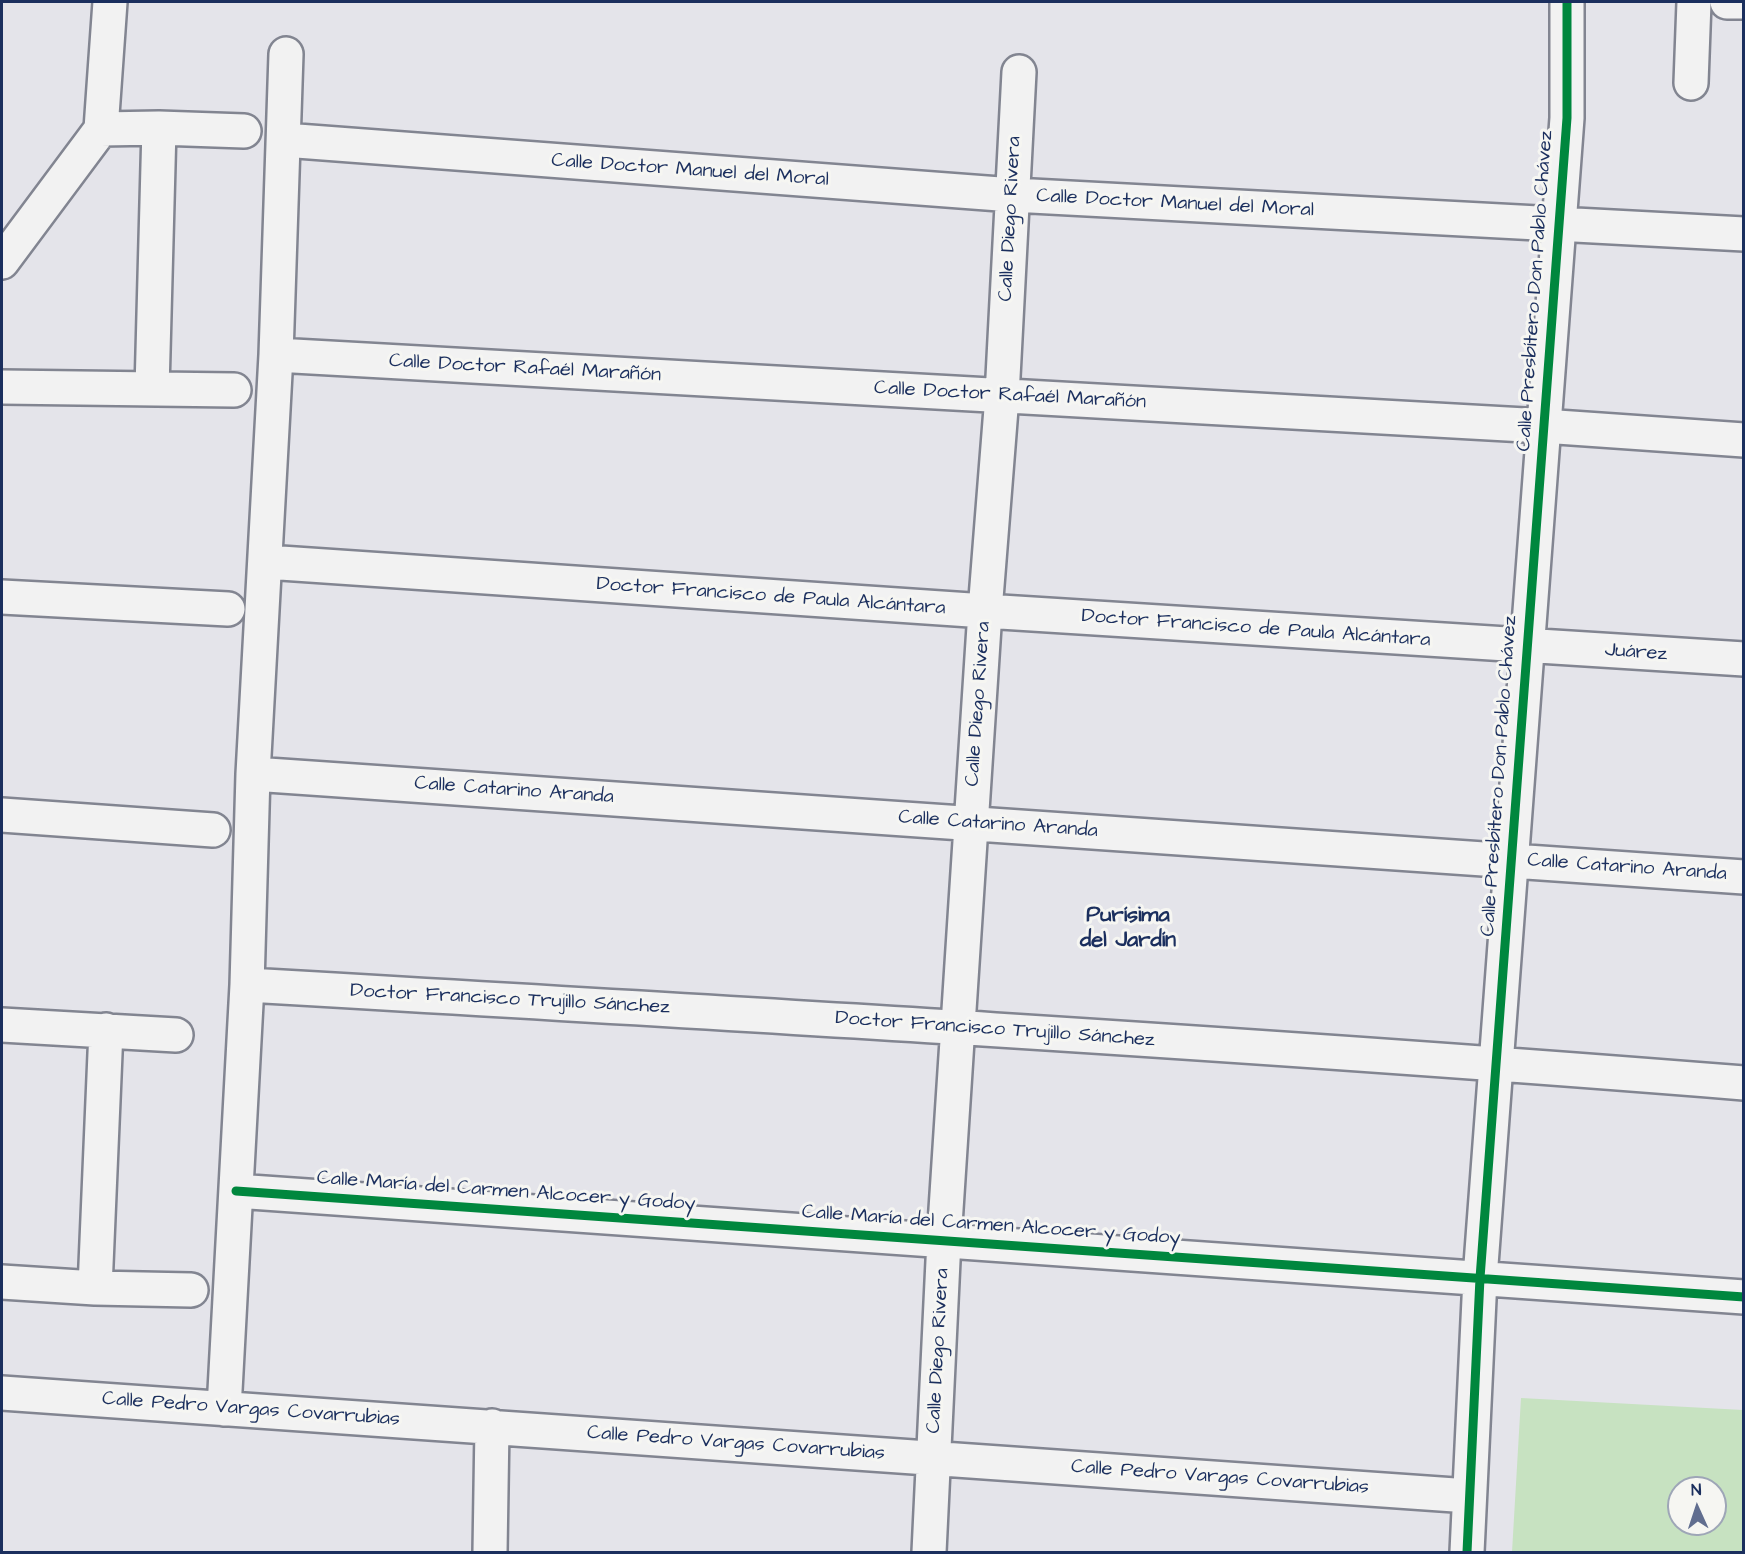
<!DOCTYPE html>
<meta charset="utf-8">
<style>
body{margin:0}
#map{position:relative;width:1745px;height:1554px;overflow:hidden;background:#e4e4ea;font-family:"Architects Daughter",sans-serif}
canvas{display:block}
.frame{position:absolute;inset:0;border:3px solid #1b2f5e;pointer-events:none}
.north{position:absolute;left:1667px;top:1476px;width:60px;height:60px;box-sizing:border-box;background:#f6f6f2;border:2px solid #9ea6b7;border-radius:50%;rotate:357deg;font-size:16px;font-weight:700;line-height:24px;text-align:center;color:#1b2f5e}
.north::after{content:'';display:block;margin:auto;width:21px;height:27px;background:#616e8f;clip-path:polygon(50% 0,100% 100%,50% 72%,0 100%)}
</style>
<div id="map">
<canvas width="1745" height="1554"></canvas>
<div class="frame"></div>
<div class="north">N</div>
</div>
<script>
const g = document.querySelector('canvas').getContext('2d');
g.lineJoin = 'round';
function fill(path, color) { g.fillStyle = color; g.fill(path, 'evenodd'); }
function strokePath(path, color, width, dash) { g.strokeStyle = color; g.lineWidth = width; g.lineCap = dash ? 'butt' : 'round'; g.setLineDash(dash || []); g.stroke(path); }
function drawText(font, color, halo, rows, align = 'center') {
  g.font = font + ' "Architects Daughter",sans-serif'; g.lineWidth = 6; g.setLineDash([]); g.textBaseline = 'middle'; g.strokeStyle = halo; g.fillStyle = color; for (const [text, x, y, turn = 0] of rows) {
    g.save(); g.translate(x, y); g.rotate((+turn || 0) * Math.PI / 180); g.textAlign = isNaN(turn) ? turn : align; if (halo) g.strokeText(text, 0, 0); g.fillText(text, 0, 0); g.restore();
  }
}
const green = new Path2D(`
 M 1521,1398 L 1743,1410 L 1743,1552 L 1512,1552 ZM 1679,1488 L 1715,1488 L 1715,1524 L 1679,1524 Z`);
const minor = new Path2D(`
 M 1727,2 L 1744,2
 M 1691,83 L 1694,2
 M 101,129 L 159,128 L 244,131
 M 284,140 L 1013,195 L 1744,234
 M 2,262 L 101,129 L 110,2
 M 276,355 L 1543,426 L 1744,440
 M 2,387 L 234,390
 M 152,389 L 159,128
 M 266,562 L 985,611 L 1744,659
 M 2,597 L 228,609
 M 253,774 L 1744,877
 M 2,815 L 213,830
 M 247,985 C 746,1014 1245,1043 1744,1083
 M 2,1025 L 176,1035
 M 236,1191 L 1744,1297
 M 2,1282 L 95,1288 L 191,1290
 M 95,1288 L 106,1030
 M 2,1393 L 1469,1496
 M 224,1409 L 247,985 L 253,774 L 276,355 L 286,54
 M 490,1552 L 492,1426
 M 929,1552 L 944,1240 L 985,611 L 1002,396 L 1019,72
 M 1467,1552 L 1480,1278 L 1567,118 L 1567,2`);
const cycleway = new Path2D(`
 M 236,1191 L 1744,1297
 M 1467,1552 L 1480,1278 L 1567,118 L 1567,2`);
const streetNames = [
 ["Calle Doctor Manuel del Moral",690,171,4],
 ["Calle Doctor Manuel del Moral",1175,204,3],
 ["Calle Diego Rivera",1011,219,-87],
 ["Calle Presbítero Don Pablo Chávez",1536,291,-86],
 ["Calle Doctor Rafaél Marañón",525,369,3],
 ["Calle Doctor Rafaél Marañón",1010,396,3],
 ["Doctor Francisco de Paula Alcántara",771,597,4],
 ["Doctor Francisco de Paula Alcántara",1256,629,4],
 ["Juárez",1636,653,4],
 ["Calle Diego Rivera",979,704,-86],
 ["Calle Presbítero Don Pablo Chávez",1500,776,-86],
 ["Calle Catarino Aranda",514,791,4],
 ["Calle Catarino Aranda",998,825,4],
 ["Calle Catarino Aranda",1627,868,4],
 ["Doctor Francisco Trujillo Sánchez",510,1000,3],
 ["Doctor Francisco Trujillo Sánchez",995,1030,4],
 ["Calle María del Carmen Alcocer y Godoy",506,1192,4],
 ["Calle María del Carmen Alcocer y Godoy",991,1226,4],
 ["Calle Diego Rivera",939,1351,-87],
 ["Calle Pedro Vargas Covarrubias",251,1410,4],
 ["Calle Pedro Vargas Covarrubias",736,1444,4],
 ["Calle Pedro Vargas Covarrubias",1220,1478,4]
];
const quarterNames = [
 ["Purísima",1128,916],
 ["del Jardín",1128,941]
];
fill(green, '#c7e2c1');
strokePath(minor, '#828591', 38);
strokePath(minor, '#f2f2f2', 33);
strokePath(cycleway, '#00873e', 9);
drawText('20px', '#1b2f5e', '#f6f6f2', streetNames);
drawText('bold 22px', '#1b2f5e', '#f6f6f2', quarterNames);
</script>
